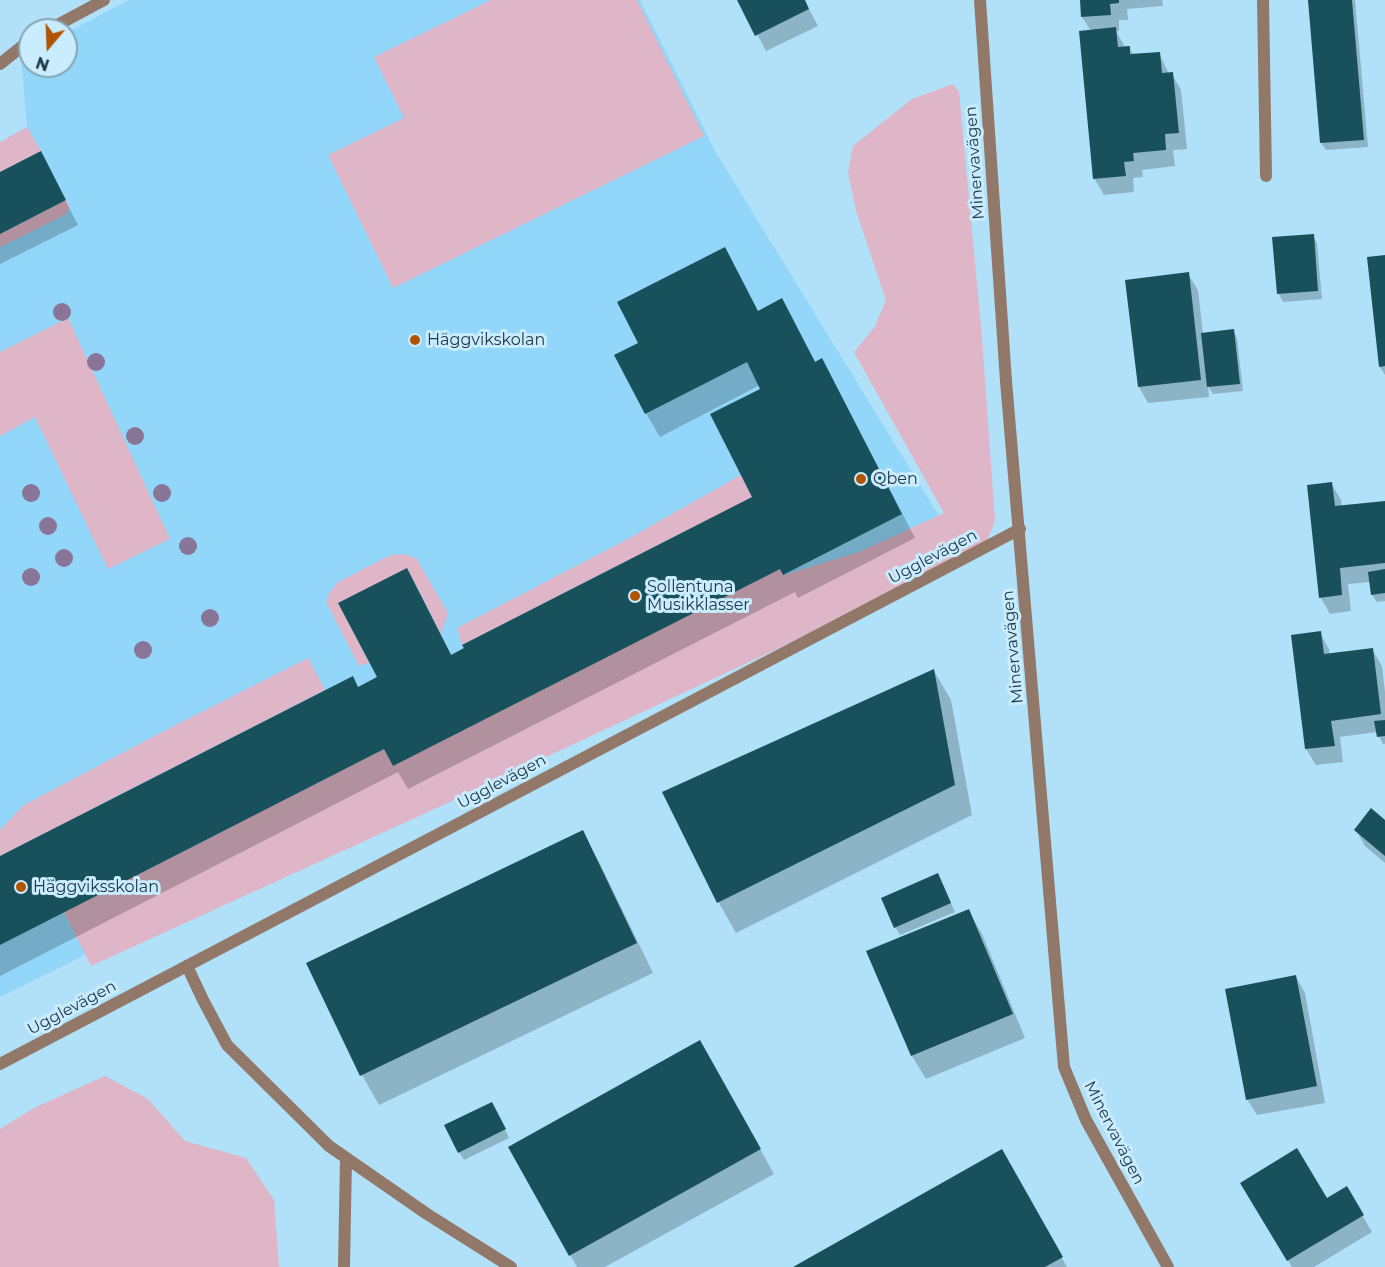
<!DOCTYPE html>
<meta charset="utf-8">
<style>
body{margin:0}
#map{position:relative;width:1385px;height:1267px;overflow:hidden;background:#b1e0f9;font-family:Montserrat,sans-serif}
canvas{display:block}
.north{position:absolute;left:18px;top:18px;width:60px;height:60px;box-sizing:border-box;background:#c9ecff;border:2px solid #86a5b5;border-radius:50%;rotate:199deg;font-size:16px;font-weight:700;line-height:24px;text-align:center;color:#223a46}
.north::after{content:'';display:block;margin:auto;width:21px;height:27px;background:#b15400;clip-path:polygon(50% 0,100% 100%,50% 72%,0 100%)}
</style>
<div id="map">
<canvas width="1385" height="1267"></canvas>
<div class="north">N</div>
</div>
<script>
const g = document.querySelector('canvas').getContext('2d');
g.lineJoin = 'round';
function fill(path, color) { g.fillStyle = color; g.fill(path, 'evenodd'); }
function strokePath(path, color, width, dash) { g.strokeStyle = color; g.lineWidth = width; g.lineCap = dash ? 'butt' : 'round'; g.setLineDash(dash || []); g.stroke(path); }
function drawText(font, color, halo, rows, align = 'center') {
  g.font = font + ' Montserrat,sans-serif'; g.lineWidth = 6; g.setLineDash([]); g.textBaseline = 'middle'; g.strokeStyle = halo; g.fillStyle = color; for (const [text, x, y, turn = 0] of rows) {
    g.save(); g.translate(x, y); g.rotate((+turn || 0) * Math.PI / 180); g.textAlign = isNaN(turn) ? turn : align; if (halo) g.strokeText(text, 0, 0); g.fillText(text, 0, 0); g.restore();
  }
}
const built = new Path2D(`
 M 129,0 L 640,0 L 715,151 L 947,529 L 0,997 L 0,142 L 27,127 L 21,56 L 30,51 L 30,66 L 66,66 L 66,33 Z`);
const green = new Path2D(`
 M 491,0 L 637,0 L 704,136 L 393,288 L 328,155 L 404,118 L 374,57 Z
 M 953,84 L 959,92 L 982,337 L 995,521 L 985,546 L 773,651 L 439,807 L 91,966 L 64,912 L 384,749 L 780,569 L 784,575 L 859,552 L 944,513 L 854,352 L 874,328 L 886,300 L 857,214 L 848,173 L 853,146 L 912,99 Z
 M 27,127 L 41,151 L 0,172 L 0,142 Z
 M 66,200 L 70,208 L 65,215 L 0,247 L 0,234 Z
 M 68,318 L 170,539 L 108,569 L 35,417 L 0,436 L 0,352 Z
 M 741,475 L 752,497 L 462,645 L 457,628 L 624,541 Z
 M 404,554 L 416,558 L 448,613 L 441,634 L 407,568 L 339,604 L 369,663 L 359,666 L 326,602 L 330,592 L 338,582 L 391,555 Z
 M 308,658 L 325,690 L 0,856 L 0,830 L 24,805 L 162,732 Z
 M 105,1076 L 148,1099 L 185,1141 L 246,1158 L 274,1200 L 279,1267 L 0,1267 L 0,1129 L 34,1108 Z`);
const shadow = new Path2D(`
 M 739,0 L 804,0 L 818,26 L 766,51 Z
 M 1081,0 L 1162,0 L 1163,6 L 1127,9 L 1128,20 L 1119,20 L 1119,31 L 1116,31 L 1125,47 L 1129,47 L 1134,56 L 1159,53 L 1169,74 L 1172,74 L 1181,90 L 1187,149 L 1173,150 L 1175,166 L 1142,170 L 1143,177 L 1133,178 L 1134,192 L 1104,195 L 1094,178 L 1091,31 L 1082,17 Z
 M 1309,0 L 1355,0 L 1368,147 L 1326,150 L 1321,143 Z
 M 41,153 L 78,225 L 0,264 L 0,173 Z
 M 1313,236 L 1317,243 L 1322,299 L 1283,302 L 1279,294 Z
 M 1385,257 L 1385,375 L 1380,367 Z
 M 1188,274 L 1198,290 L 1203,334 L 1233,330 L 1237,338 L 1243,391 L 1213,394 L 1208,386 L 1209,397 L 1148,403 L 1139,387 Z
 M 782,300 L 816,363 L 835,384 L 915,538 L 798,598 L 795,592 L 408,789 L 398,772 L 0,976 L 0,857 L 379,678 L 420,594 L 452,656 L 754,498 L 762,390 L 760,385 L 660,437 L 646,413 L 758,312 Z
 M 1331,483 L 1341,500 L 1342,507 L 1385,502 L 1385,601 L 1377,602 L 1372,595 L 1371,582 L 1348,584 L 1351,611 L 1330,614 L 1321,598 L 1308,486 Z
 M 1320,633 L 1329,649 L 1330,655 L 1372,649 L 1382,666 L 1385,692 L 1385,744 L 1383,744 L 1377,732 L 1340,737 L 1343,762 L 1316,765 L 1306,749 Z
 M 934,671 L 951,700 L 972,815 L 736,933 L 719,903 L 664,793 Z
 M 1385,821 L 1385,863 L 1365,846 L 1356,830 Z
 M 582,832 L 599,862 L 653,973 L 379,1105 L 362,1075 Z
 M 942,883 L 955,912 L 900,935 L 895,927 Z
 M 968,910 L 982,934 L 1025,1038 L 926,1079 L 912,1056 L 868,952 Z
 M 1296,977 L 1305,993 L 1325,1103 L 1257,1115 L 1247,1099 Z
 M 700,1042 L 774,1174 L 605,1267 L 577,1267 L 510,1147 Z
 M 496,1111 L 509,1138 L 464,1160 L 459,1152 Z
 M 1001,1151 L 1067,1267 L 796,1267 Z
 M 1242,1184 L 1327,1200 L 1347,1189 L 1372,1232 L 1314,1267 L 1292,1267 Z`);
const building = new Path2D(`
 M 737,0 L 805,0 L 809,9 L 755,36 Z
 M 1080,0 L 1119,0 L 1119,3 L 1110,4 L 1111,15 L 1081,17 Z
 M 1308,0 L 1352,0 L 1364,140 L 1320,143 Z
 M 1116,27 L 1118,47 L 1130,46 L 1130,54 L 1160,52 L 1162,73 L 1173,72 L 1179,133 L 1165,134 L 1166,150 L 1133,153 L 1134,161 L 1124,162 L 1126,176 L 1093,179 L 1079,31 Z
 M 41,151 L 66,200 L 0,234 L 0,172 Z
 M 1314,234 L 1318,291 L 1277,294 L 1272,237 Z
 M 725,247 L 758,311 L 782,298 L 815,362 L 822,358 L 902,514 L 783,575 L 780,569 L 393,766 L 384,749 L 0,945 L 0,856 L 353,676 L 358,687 L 377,677 L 338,603 L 407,568 L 451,655 L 464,648 L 462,645 L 752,497 L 710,414 L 760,389 L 747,362 L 645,414 L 614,355 L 638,343 L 617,302 Z
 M 1385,255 L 1385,366 L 1379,367 L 1367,257 Z
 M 1189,272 L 1201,380 L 1138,387 L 1125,280 Z
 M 1234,329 L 1240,384 L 1207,387 L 1201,333 Z
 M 1332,482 L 1335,506 L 1385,501 L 1385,563 L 1340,568 L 1342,595 L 1319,598 L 1307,485 Z
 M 1385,569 L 1385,593 L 1371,595 L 1368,572 Z
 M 1321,631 L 1324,654 L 1373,648 L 1381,714 L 1331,721 L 1335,746 L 1305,749 L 1291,635 Z
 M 934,669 L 955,785 L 717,903 L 662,792 Z
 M 1385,720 L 1385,736 L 1377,737 L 1374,721 Z
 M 1371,808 L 1385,820 L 1385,856 L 1354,830 Z
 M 583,830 L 637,943 L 360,1076 L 306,963 Z
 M 938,873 L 951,903 L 894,928 L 881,898 Z
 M 969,909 L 1013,1014 L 911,1056 L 866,951 Z
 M 1296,975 L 1317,1086 L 1246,1100 L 1225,989 Z
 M 700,1040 L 761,1149 L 569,1256 L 508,1147 Z
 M 492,1102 L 506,1129 L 458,1153 L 444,1125 Z
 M 1297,1148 L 1327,1198 L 1347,1186 L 1364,1215 L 1287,1261 L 1240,1183 Z
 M 1002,1149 L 1063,1257 L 1045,1267 L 793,1267 Z`);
const lane = new Path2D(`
 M 48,30 L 104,0
 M 0,64 L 30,40
 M 187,966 L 203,1000 L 227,1045 L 329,1146 L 427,1214 L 511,1267
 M 344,1267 L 346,1158`);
const street = new Path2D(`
 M 980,0 L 1006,381 L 1064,1067 L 1086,1120 L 1168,1267
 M 1263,0 L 1266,176
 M 0,1064 L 1020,529`);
const trees = [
 [62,312],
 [96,362],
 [135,436],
 [31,493],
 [162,493],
 [48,526],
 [188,546],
 [64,558],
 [31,577],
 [210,618],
 [143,650]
];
const markers = [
 [415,340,6,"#b15400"],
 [861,479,6,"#b15400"],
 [635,596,6,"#b15400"],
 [21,887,6,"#b15400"]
];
const streetNames = [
 ["Minervavägen",975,163,-94],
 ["Ugglevägen",933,557,-28],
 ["Minervavägen",1013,647,-95],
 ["Ugglevägen",502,782,-28],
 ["Ugglevägen",72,1008,-28],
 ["Minervavägen",1114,1133,63]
];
const poiNames = [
 ["Häggvikskolan",427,340],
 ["Qben",873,479],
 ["Sollentuna",647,587],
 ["Musikklasser",647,605],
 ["Häggviksskolan",33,887]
];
fill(built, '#92d6f9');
fill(green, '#dfb6c7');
fill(shadow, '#0003');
fill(building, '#18515b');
strokePath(lane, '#917869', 12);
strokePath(street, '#917869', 12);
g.fillStyle = '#897597';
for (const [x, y] of trees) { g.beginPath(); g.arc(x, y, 9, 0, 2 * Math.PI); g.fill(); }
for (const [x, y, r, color] of markers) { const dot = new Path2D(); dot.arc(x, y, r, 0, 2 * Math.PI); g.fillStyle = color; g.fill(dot); strokePath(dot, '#c9ecff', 2); }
drawText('16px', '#223a46', '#c9ecff', streetNames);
drawText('16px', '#223a46', '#c9ecff', poiNames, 'left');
</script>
